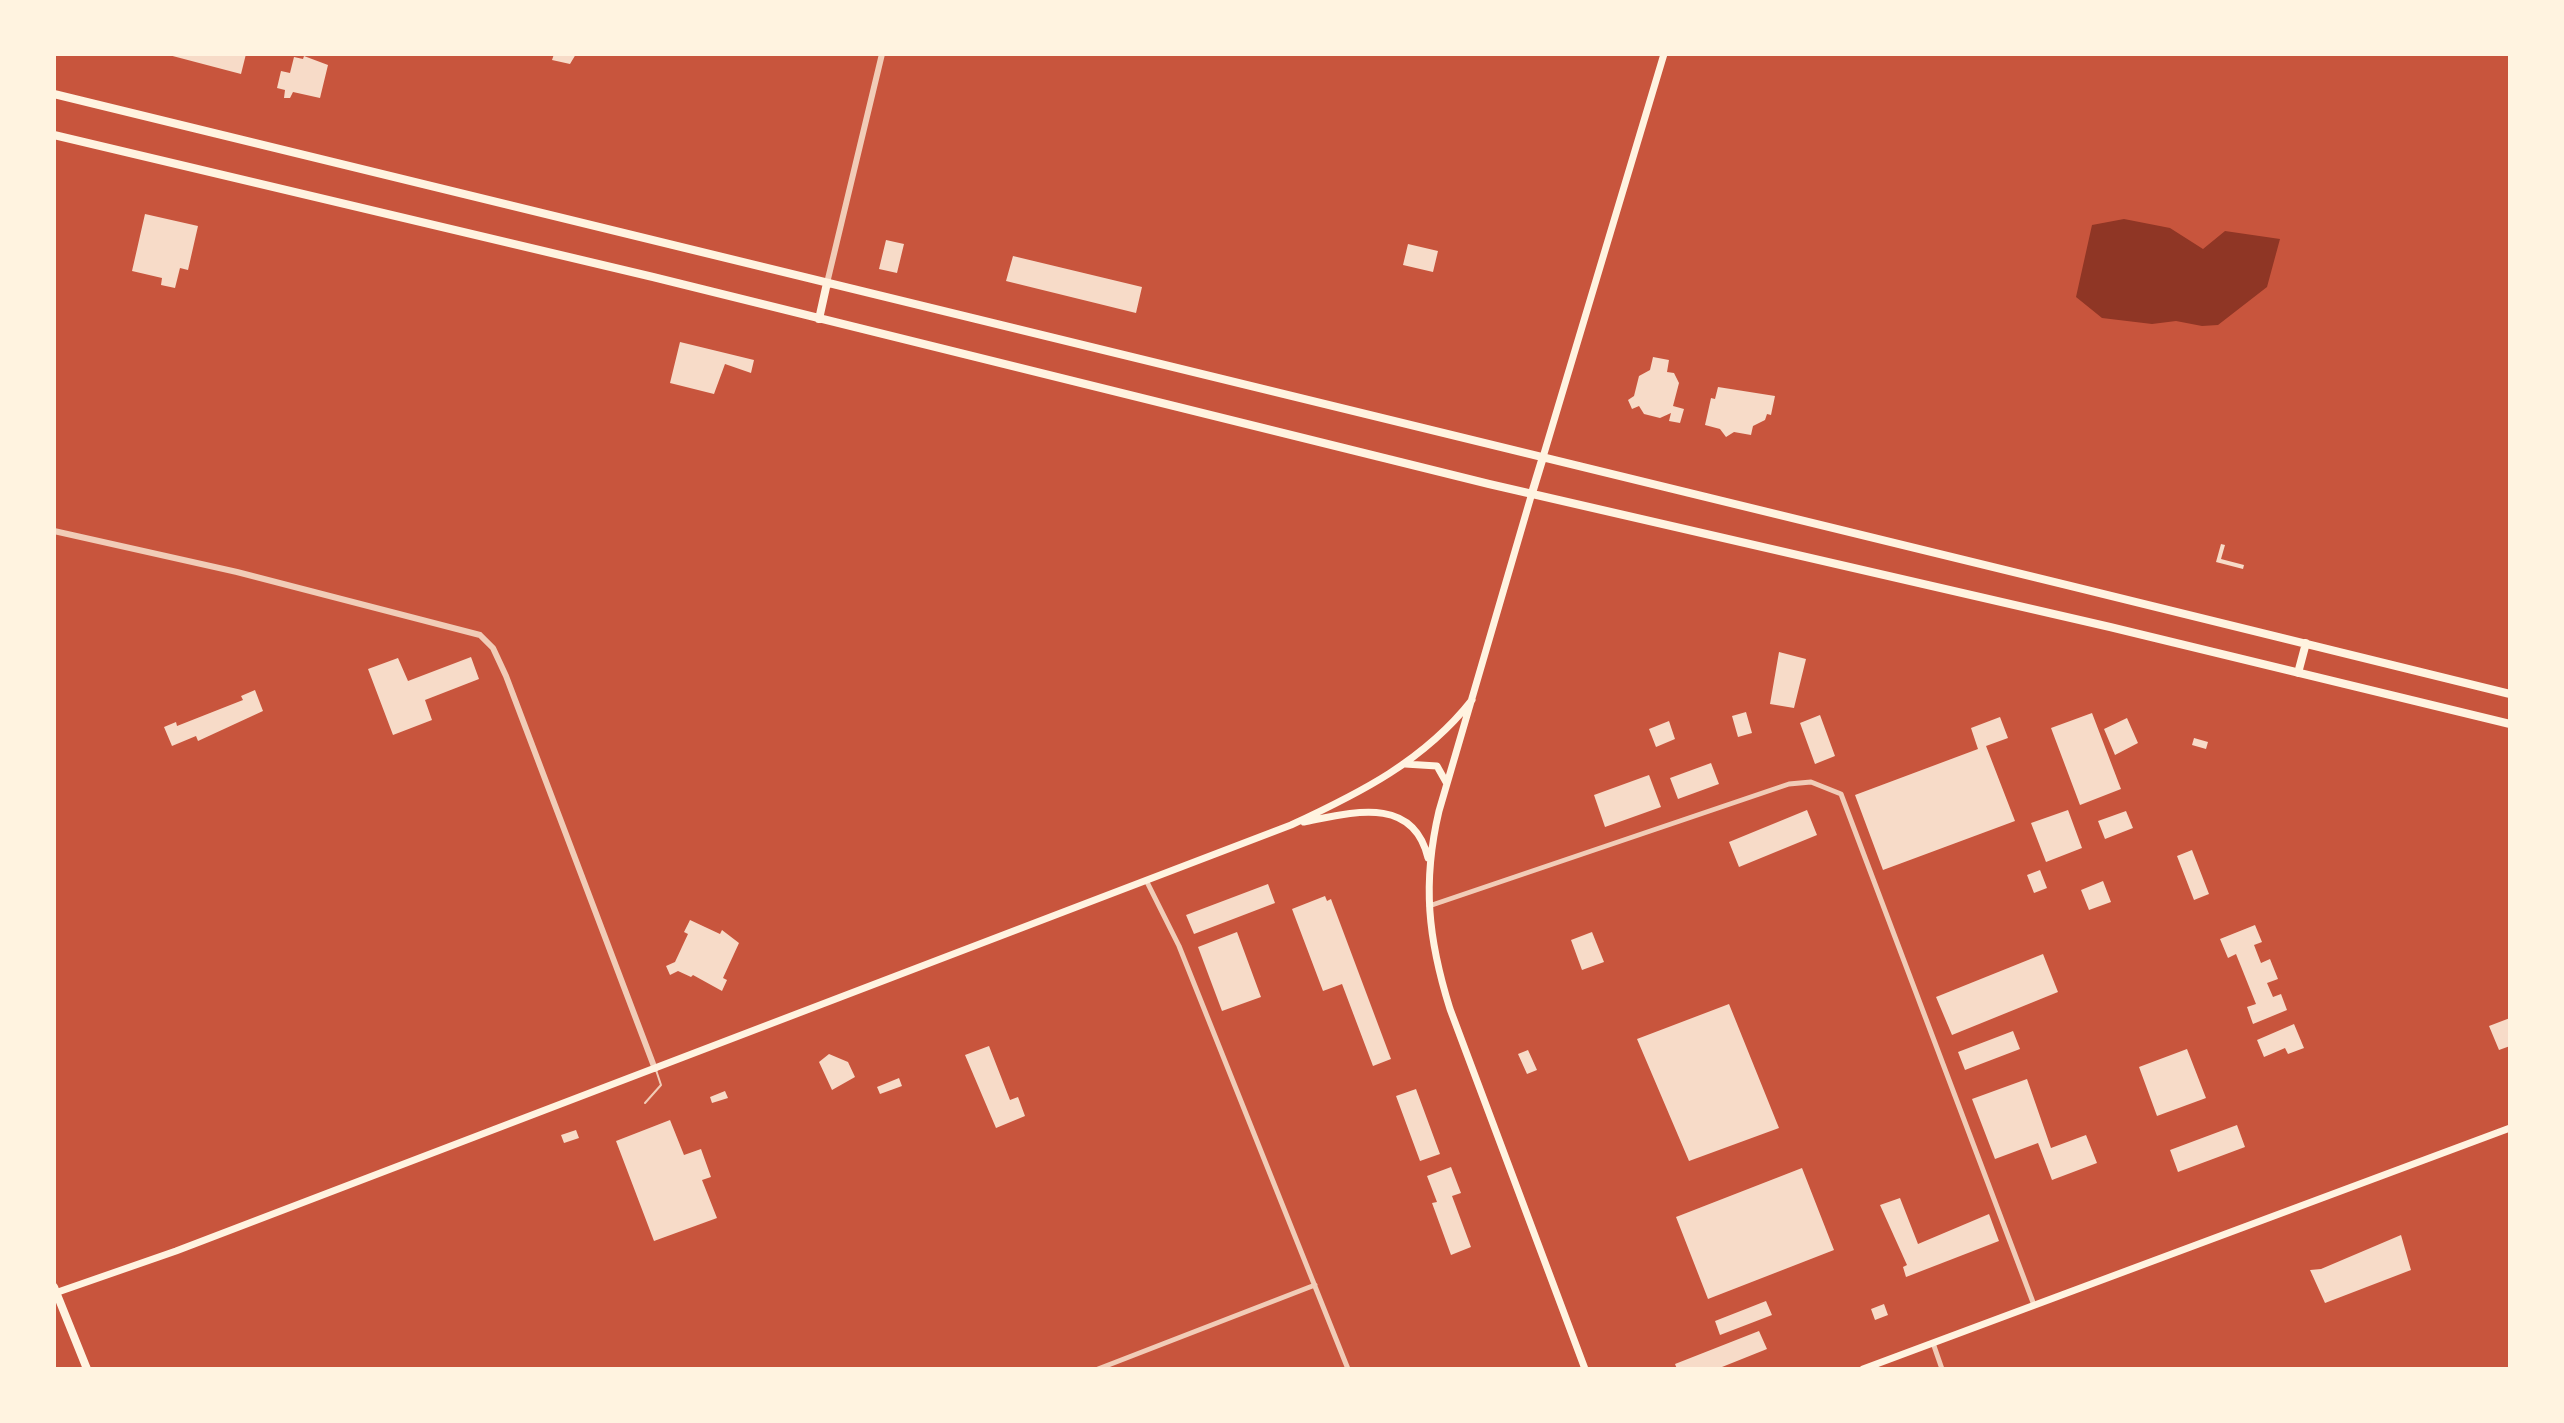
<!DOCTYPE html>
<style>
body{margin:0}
#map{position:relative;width:2564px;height:1423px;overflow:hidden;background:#c8553d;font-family:"DejaVu Sans",sans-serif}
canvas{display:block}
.frame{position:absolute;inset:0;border:56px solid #fff3e0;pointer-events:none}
</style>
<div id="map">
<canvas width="2564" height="1423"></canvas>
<div class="frame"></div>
</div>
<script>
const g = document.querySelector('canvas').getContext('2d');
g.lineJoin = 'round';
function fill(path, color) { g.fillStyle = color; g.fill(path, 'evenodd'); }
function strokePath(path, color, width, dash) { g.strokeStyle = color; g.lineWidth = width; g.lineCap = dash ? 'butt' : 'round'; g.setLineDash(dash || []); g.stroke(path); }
const water = new Path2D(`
 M 2124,219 L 2170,228 L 2203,249 L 2225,231 L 2280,239 L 2267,287 L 2218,325 L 2202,326 L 2176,321 L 2152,324 L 2102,318 L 2076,297 L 2092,225 Z`);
const building = new Path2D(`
 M 165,54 L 246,54 L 241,74 Z
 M 554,54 L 576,54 L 570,64 L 552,60 Z
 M 304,56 L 328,65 L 320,98 L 293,92 L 290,98 L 284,98 L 285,90 L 277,88 L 281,71 L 290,73 L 294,57 L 303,59 Z
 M 145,214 L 198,226 L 188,270 L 180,268 L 175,288 L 161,285 L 162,278 L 132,271 Z
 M 886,240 L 904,244 L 897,273 L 879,269 Z
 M 1408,244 L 1438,251 L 1433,272 L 1403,265 Z
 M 1013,256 L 1142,287 L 1136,313 L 1006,281 Z
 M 680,342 L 754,360 L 751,373 L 725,364 L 714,394 L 670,383 Z
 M 1653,357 L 1669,360 L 1667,372 L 1674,373 L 1679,383 L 1673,406 L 1684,409 L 1680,423 L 1669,421 L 1671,413 L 1660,418 L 1644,414 L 1639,406 L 1632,409 L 1628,400 L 1634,396 L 1639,376 L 1650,370 Z
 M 1718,387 L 1775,396 L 1771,415 L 1767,414 L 1765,420 L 1753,426 L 1751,435 L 1734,432 L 1726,437 L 1720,429 L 1705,425 L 1711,398 L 1715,399 Z
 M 2221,544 L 2225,545 L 2221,559 L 2244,565 L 2243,569 L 2216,562 Z
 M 1779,652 L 1806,659 L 1794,708 L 1770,704 Z
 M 471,657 L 479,679 L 425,700 L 432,720 L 393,735 L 368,669 L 398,658 L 408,681 Z
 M 255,690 L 263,711 L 198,741 L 196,736 L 172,746 L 164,727 L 176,722 L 177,726 L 243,700 L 241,696 Z
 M 1746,712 L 1752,733 L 1738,737 L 1732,716 Z
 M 2092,713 L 2121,789 L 2080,805 L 2051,728 Z
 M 1820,715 L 1835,756 L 1815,764 L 1800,723 Z
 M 2000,717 L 2008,738 L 1986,746 L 2015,821 L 1883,870 L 1855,795 L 1978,749 L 1971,728 Z
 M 2127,718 L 2138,743 L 2115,755 L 2104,729 Z
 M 1669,721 L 1675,739 L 1656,747 L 1649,729 Z
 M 2194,738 L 2208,742 L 2206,749 L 2192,745 Z
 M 1711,763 L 1719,784 L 1678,799 L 1670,778 Z
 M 1649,775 L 1661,807 L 1605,827 L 1594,795 Z
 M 1807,810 L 1817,835 L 1739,867 L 1729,842 Z
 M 2068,810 L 2082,848 L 2046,862 L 2031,823 Z
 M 2126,811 L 2133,828 L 2105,839 L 2098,821 Z
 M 2192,850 L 2209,894 L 2194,900 L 2177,856 Z
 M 2040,870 L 2047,888 L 2034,893 L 2027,875 Z
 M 2103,881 L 2111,902 L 2089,910 L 2081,890 Z
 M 1268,884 L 1275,903 L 1194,934 L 1186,915 Z
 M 1325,896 L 1327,901 L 1331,899 L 1391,1059 L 1373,1066 L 1342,984 L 1323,991 L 1292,909 Z
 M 690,920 L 720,934 L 722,930 L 739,943 L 723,978 L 727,980 L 722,991 L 693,975 L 691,977 L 678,971 L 670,975 L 666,966 L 675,962 L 688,934 L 684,932 Z
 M 2255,925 L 2262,942 L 2254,945 L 2261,963 L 2270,959 L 2278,979 L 2267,983 L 2273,997 L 2281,994 L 2287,1010 L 2253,1024 L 2247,1007 L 2256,1004 L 2236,954 L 2228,958 L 2220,939 Z
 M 1237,932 L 1261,997 L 1222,1011 L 1198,947 Z
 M 1592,932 L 1604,962 L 1582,970 L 1571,940 Z
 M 2043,954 L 2058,992 L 1952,1035 L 1936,997 Z
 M 1729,1004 L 1779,1128 L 1689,1161 L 1637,1039 Z
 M 2510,1018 L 2510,1046 L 2499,1050 L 2489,1026 Z
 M 2294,1024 L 2304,1048 L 2288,1054 L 2285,1048 L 2264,1057 L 2257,1040 Z
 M 2013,1031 L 2020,1049 L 1965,1070 L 1958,1052 Z
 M 989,1046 L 1010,1100 L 1018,1097 L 1025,1116 L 996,1128 L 965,1055 Z
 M 2187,1049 L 2206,1098 L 2157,1116 L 2139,1067 Z
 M 1528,1050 L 1537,1070 L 1527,1074 L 1518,1054 Z
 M 829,1054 L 848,1062 L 855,1077 L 832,1090 L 819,1062 Z
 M 899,1078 L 902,1086 L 880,1094 L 877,1087 Z
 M 2027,1079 L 2051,1148 L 2086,1135 L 2097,1163 L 2052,1180 L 2038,1143 L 1995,1159 L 1972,1099 Z
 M 1416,1089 L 1440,1154 L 1420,1161 L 1396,1096 Z
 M 725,1091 L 728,1098 L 712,1103 L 710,1097 Z
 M 670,1120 L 684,1155 L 701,1149 L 711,1177 L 702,1180 L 717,1218 L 654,1241 L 616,1141 Z
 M 2237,1125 L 2245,1147 L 2178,1172 L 2170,1150 Z
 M 576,1130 L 579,1138 L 564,1143 L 561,1135 Z
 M 1451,1167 L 1461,1193 L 1452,1196 L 1471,1247 L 1451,1255 L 1432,1203 L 1437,1202 L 1427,1176 Z
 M 1802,1168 L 1834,1250 L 1708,1299 L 1676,1217 Z
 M 1900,1198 L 1918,1244 L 1989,1214 L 1999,1241 L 1906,1277 L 1903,1267 L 1907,1265 L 1880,1205 Z
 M 2401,1235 L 2411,1270 L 2325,1303 L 2310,1270 L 2321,1269 Z
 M 1766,1301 L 1772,1315 L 1720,1335 L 1715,1321 Z
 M 1884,1304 L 1888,1315 L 1875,1320 L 1871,1309 Z
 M 1759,1331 L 1767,1349 L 1717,1369 L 1677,1369 L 1675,1364 Z`);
const service = new Path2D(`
 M 645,1103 L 661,1085 L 656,1070`);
const minor = new Path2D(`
 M 1147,882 L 1179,946 L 1348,1369
 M 1429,906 L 1789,784 L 1811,782 L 1841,794 L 2034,1305
 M 1933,1343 L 1942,1369
 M 1098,1369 L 1315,1285`);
const tertiary = new Path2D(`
 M 827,283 L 882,54
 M 54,531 L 237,572 L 480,635 L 493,648 L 506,676 L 655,1069`);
const secondary = new Path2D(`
 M 1543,457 L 1664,54
 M 1532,493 L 1439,811 C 1422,883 1428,939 1450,1009 L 1585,1369
 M 1405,764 L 1437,766 L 1446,782
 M 1304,822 C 1350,813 1413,794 1428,858
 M 58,1292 L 176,1251 L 1291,825 C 1360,793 1424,761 1472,700
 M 1863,1369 L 2510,1128`);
const primary = new Path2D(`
 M 54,94 C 871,300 1692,491 2510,694
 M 54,135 L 653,277 L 1489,484 L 2110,627 L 2510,724
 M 819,319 L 827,283
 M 1532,493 L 1543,457
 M 2298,673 L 2306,643
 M 54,1287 L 87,1369`);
fill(water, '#8f3625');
fill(building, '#f7dbc8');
strokePath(service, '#f1ccb7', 2);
strokePath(minor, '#f1ccb7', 5);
strokePath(tertiary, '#f1ccb7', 6);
strokePath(secondary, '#fff3e0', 7);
strokePath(primary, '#fff3e0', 8);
</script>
